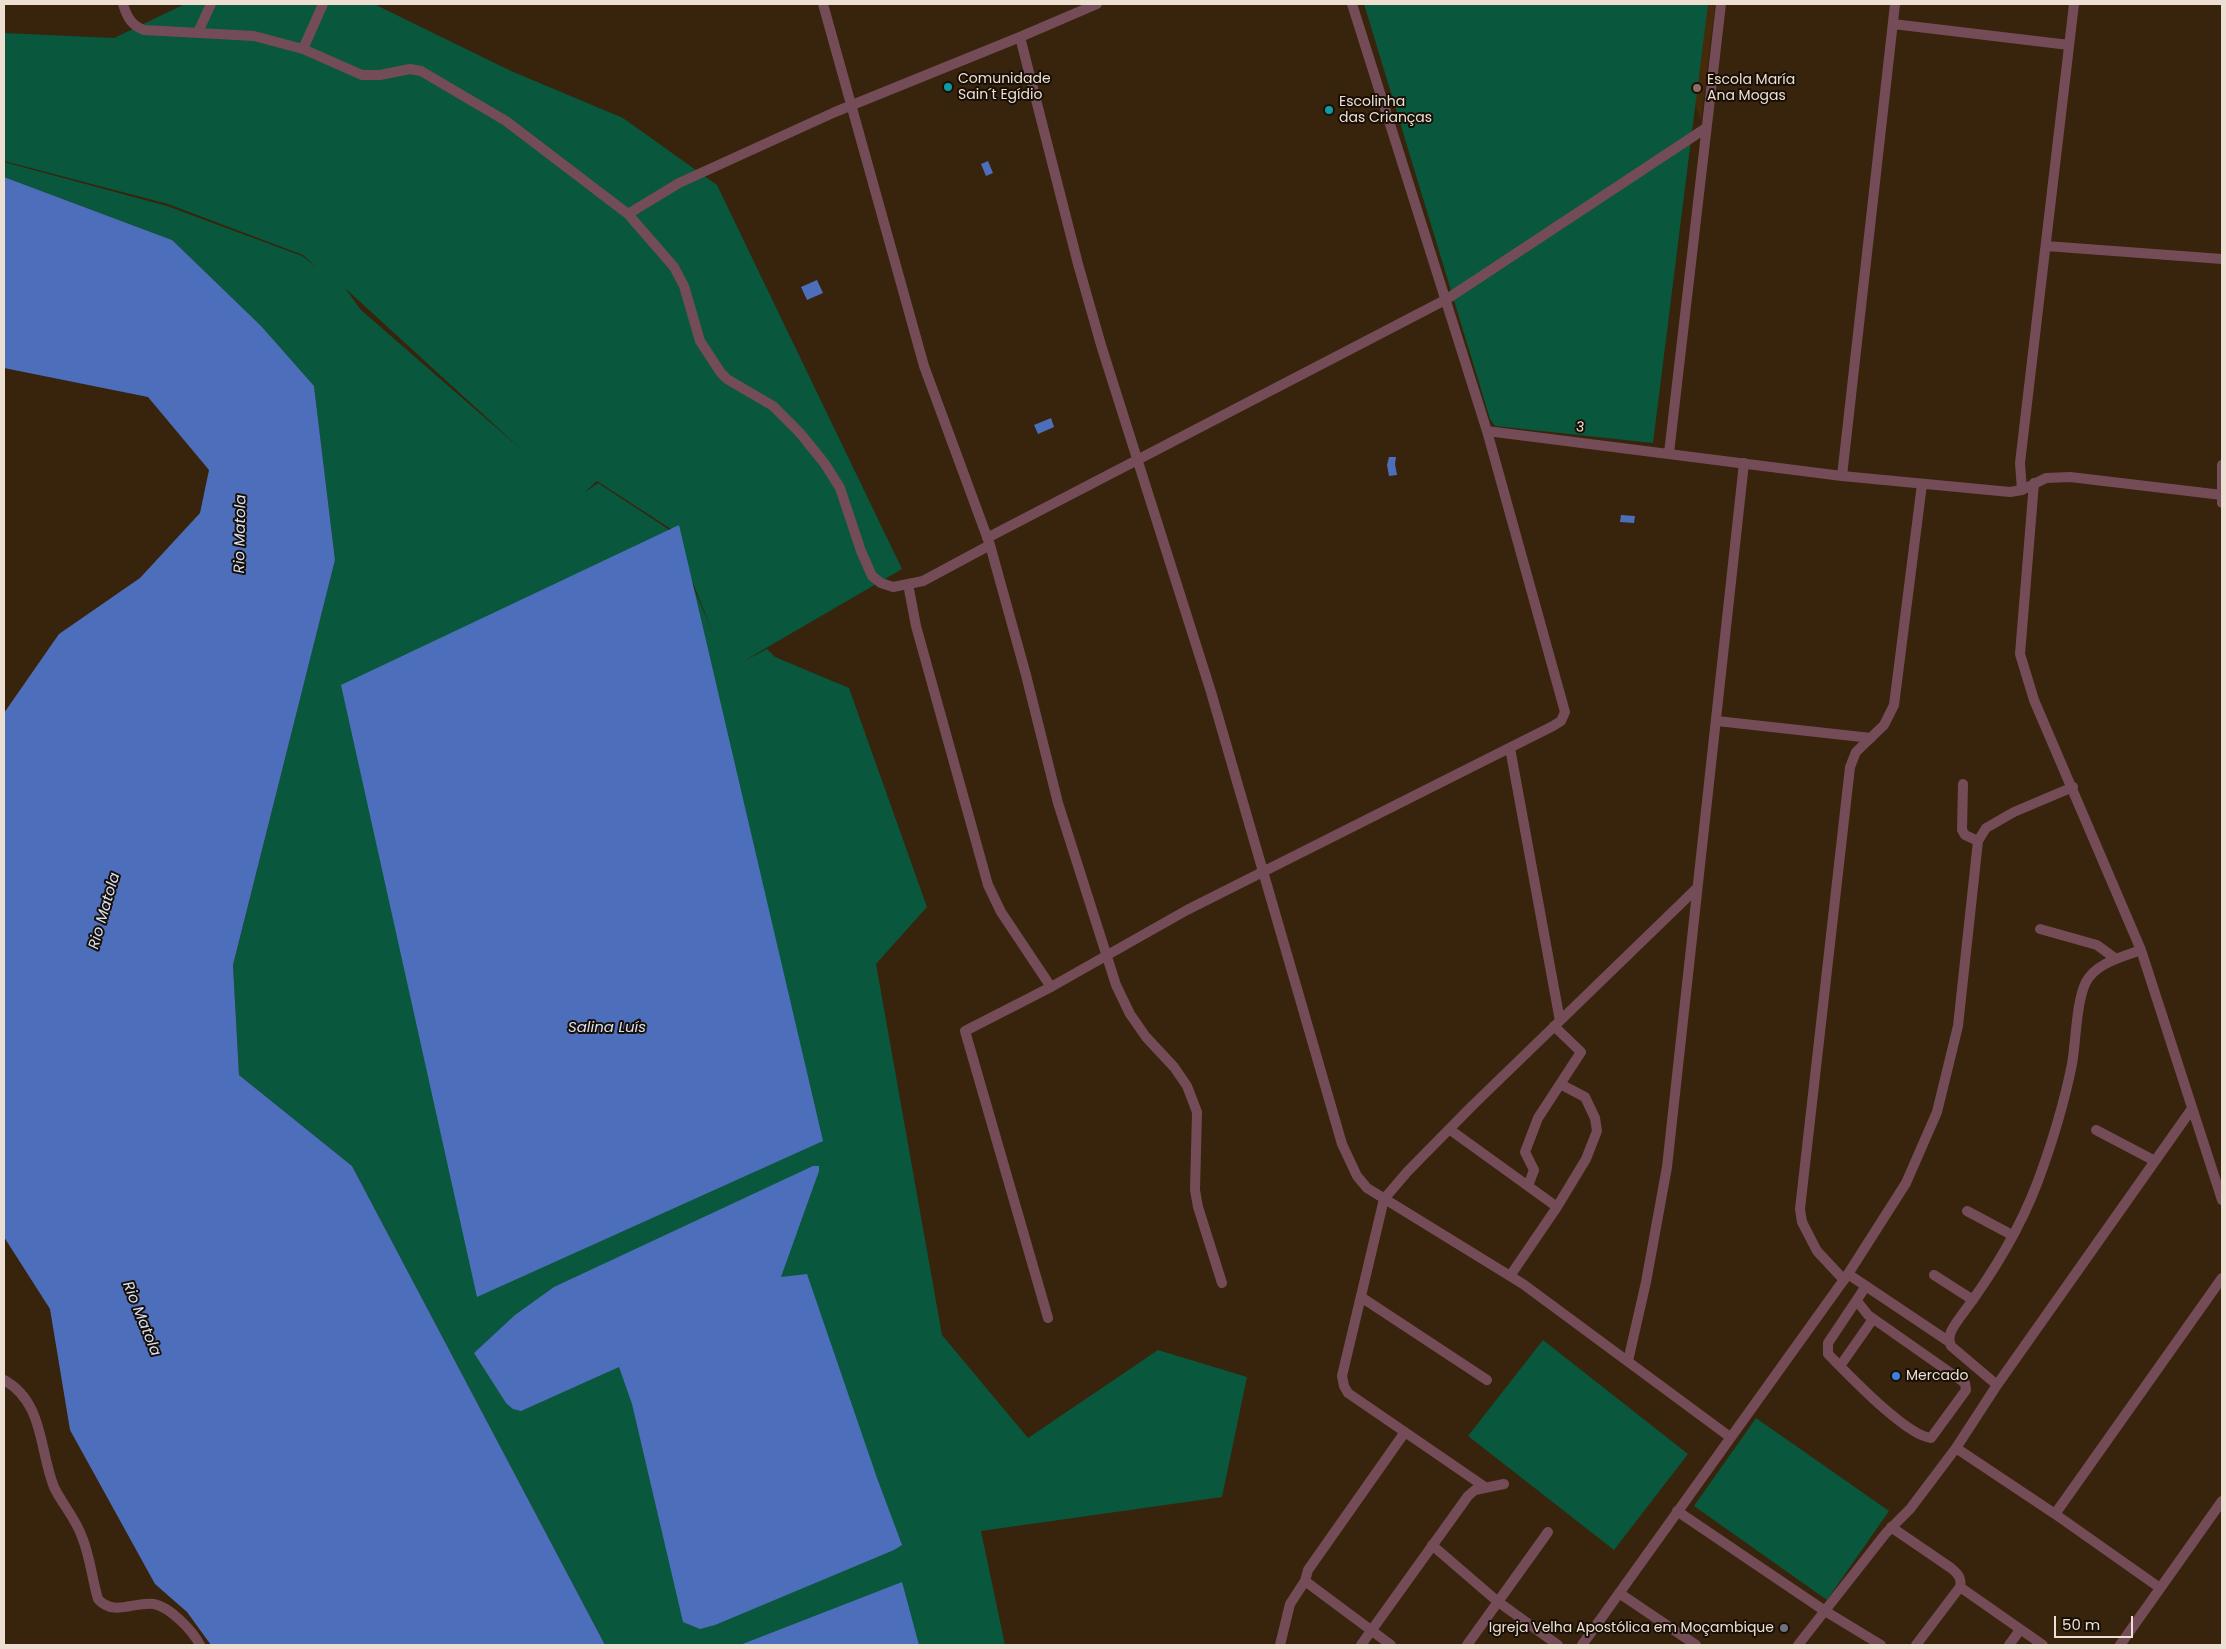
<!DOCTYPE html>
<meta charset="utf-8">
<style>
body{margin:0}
#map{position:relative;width:2226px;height:1649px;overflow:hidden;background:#38230c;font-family:Poppins,sans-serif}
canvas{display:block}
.frame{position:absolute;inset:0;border:5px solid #eddfd1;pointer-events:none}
.scale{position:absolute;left:2054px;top:1616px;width:79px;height:22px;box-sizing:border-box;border:2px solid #eddfd1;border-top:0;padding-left:6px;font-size:15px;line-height:18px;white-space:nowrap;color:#eddfd1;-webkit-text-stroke:4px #180f06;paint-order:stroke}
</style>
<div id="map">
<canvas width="2226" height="1649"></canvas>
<div class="frame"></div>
<div class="scale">50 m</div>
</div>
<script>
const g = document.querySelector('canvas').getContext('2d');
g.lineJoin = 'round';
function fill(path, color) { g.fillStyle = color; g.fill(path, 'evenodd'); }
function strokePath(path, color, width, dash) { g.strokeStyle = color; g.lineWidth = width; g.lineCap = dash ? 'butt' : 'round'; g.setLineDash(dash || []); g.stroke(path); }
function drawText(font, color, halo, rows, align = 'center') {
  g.font = font + ' Poppins,sans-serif'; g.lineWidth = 4; g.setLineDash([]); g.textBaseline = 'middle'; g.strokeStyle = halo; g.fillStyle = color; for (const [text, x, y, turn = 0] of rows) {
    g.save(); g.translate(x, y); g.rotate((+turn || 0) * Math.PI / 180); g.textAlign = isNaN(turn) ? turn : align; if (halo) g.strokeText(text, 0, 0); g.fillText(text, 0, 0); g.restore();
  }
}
const built = new Path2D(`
 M 1658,4 L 1715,4 L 1701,120 L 1677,57 Z`);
const green = new Path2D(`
 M 185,4 L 374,4 L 511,71 L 623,118 L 717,185 L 902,569 L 742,662 L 767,649 L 775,657 L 849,688 L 927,907 L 876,964 L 942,1335 L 1028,1438 L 1158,1350 L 1247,1377 L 1222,1497 L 981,1531 L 1005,1645 L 605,1645 L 352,1166 L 239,1075 L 233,965 L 335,560 L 314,386 L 172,240 L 4,177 L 4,162 L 167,206 L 302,256 L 316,267 L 303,255 L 168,204 L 4,161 L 4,33 L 114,38 ZM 345,288 L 522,450 L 361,310 ZM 597,481 L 671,529 L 714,635 L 668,529 L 598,483 L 584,493 Z
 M 1364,4 L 1708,4 L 1653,443 L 1495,426 L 1490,419 Z
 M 1543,1340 L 1688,1454 L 1614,1550 L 1468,1436 Z
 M 1756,1418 L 1889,1511 L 1827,1600 L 1694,1506 Z`);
const water = new Path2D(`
 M 988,161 L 993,173 L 986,176 L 981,164 Z
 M 4,177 L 172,240 L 261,326 L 314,386 L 335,560 L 233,965 L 239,1075 L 352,1166 L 605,1645 L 211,1645 L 187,1612 L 155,1584 L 70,1430 L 50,1309 L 4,1237 L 4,713 L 59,634 L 140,578 L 200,513 L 209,470 L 148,397 L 4,368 Z
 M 817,280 L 823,293 L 807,300 L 801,287 Z
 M 1051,418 L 1054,427 L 1038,434 L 1034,425 Z
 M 1389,457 L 1396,457 L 1395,464 L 1397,475 L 1389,476 L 1387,465 Z
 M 1621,515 L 1635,516 L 1634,523 L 1620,522 Z
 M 679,525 L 823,1141 L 477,1297 L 341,685 Z
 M 813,1166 L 819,1166 L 819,1171 L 781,1277 L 807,1274 L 877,1478 L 902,1545 L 894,1550 L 715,1625 L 700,1629 L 683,1622 L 632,1404 L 619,1367 L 521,1411 L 513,1409 L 506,1403 L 474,1353 L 515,1315 L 554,1287 Z
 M 902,1582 L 919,1645 L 740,1645 Z`);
const minor = new Path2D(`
 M 123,4 C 127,17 131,25 144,30 L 254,36 L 303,49 L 362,75 L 380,75 L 410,69 L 421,71 L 506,121 L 628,214 L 674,267 L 684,286 L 700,341 L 721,373 L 727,379 L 773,406 L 800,433 L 825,464 L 840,488 L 861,551 L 872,576 L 881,583 L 893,587 L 923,581 L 990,545
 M 823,4 L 924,366 L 990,545 L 1026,675 L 1058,803 L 1116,985 L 1130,1014 L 1146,1037 L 1174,1067 L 1187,1086 L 1197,1112 L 1195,1190 L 1198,1207 L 1222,1283
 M 1893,24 L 2069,45
 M 198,32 L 211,4
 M 1020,37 L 1078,264 L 1101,345 L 1211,692 L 1342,1144 L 1357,1176 L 1367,1188 L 1523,1284 L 1730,1437
 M 303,49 L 323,4
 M 628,214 L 679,183 L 835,112 L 1020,37 L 1097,4
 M 2046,246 L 2222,259
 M 1487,431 L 1842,476 L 2010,492 L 2022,490 L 2046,478 L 2070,477 L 2222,495
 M 1669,453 L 1721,4
 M 2222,465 L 2222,503
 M 1842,476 L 1895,4
 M 2034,483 L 2020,654 L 2034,700 L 2141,950 L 2222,1200
 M 2022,490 L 2020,463 L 2074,4
 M 987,538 L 1447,299 L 1706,128
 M 908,584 L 916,626 L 988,885 L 1001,912 L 1051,987
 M 1717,721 L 1871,738
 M 1510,748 L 1560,1021
 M 1963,784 L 1962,830 L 1965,835 L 1978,841
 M 2040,929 L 2097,945 L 2116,959
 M 1449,1129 L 1528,1186 L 1534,1170 L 1525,1152 L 1538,1118 L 1581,1052 L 1554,1026
 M 2096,1130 L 2155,1161
 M 1528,1186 L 1557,1207 L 1586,1159 L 1597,1131 L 1595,1118 L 1585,1097 L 1560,1084
 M 1967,1211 L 2012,1235
 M 1848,1274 L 1948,1341
 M 1934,1275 L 1973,1300
 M 1510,1276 L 1557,1207
 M 1844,1280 L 1817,1251 L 1802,1222 L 1800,1209 L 1850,767 L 1856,752 L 1884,725 L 1894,705 L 1922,484
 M 1361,1297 L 1487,1380
 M 1857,1301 L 1868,1315 L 1965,1383 L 1966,1390 L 1931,1438 C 1906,1436 1847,1373 1828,1354 L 1828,1343 L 1866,1286
 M 1048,1318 L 965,1031 L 1051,987 L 1187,910 L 1553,726 L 1561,721 L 1565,712 L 1487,431 L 1352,4
 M 1628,1361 L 1646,1282 L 1667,1167 L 1744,463
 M 1840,1366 L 1873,1319
 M 4,1380 C 44,1402 39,1450 54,1487 C 62,1504 76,1519 82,1537 C 90,1556 92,1579 98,1599 C 113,1617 135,1601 154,1604 C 170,1607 193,1631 200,1645
 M 1997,1385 L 1951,1346 C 1946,1335 1954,1326 1961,1316 C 1991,1276 2020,1229 2038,1181 C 2052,1143 2064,1104 2072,1064 C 2076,1042 2076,1002 2086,982 C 2096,963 2122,957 2141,950
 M 1956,1448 L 2055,1514 L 2160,1588
 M 1485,1487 L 1348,1393 L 1344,1386 L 1342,1376 L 1384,1199 L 1408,1171 L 1472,1106 L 1697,888
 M 1677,1511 L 1825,1611 L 1881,1645
 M 2055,1514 L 2222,1278
 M 1891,1527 L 1951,1568 C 1958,1574 1962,1578 1960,1587 L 1916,1645
 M 1432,1545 L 1497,1601 L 1558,1645
 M 1305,1581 L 1391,1645
 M 1960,1587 L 2043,1645
 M 1619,1593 L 1696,1645
 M 1280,1645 L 1290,1604 L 1305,1581 L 1308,1570 L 1405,1432
 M 1361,1645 L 1468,1496 L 1475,1490 L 1504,1484
 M 1467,1645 L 1548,1532
 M 1582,1645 L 1848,1274 L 1906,1183 L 1937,1112 L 1958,1026 L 1978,841 L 1986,828 L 2014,812 L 2073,787
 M 1798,1645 L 1886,1533 L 1910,1509 L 1956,1448 L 1997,1385 L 2191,1110
 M 2009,1645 L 2020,1630
 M 2120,1645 L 2222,1501`);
const markers = [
 [948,87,5,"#0f9aa8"],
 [1697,88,5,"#8d6e63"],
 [1329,110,5,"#0f9aa8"],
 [1896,1376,5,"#3f7fe0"],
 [1784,1628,5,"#6b7280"]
];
const poiNames = [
 ["Comunidade",958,79],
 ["Sain´t Egídio",958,95],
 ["Escola María",1707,80],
 ["Ana Mogas",1707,96],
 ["Escolinha",1339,102],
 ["das Crianças",1339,118],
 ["Mercado",1906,1376],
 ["Igreja Velha Apostólica em Moçambique",1774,1628,"right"]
];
const streetNames = [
 ["3",1580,428,7]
];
const waterNames = [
 ["Rio Matola",241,534,-89],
 ["Rio Matola",105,911,-74],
 ["Salina Luís",607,1028],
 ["Rio Matola",141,1319,68]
];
fill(built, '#452b0c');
fill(green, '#09573c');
fill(water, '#4d6fbb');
strokePath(minor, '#744c58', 10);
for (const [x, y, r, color] of markers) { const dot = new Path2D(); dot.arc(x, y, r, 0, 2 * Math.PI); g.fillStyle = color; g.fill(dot); strokePath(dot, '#180f06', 2); }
drawText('14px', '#eddfd1', '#180f06', poiNames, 'left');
drawText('14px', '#eddfd1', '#180f06', streetNames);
drawText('italic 15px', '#d7e1f7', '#180f06', waterNames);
</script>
